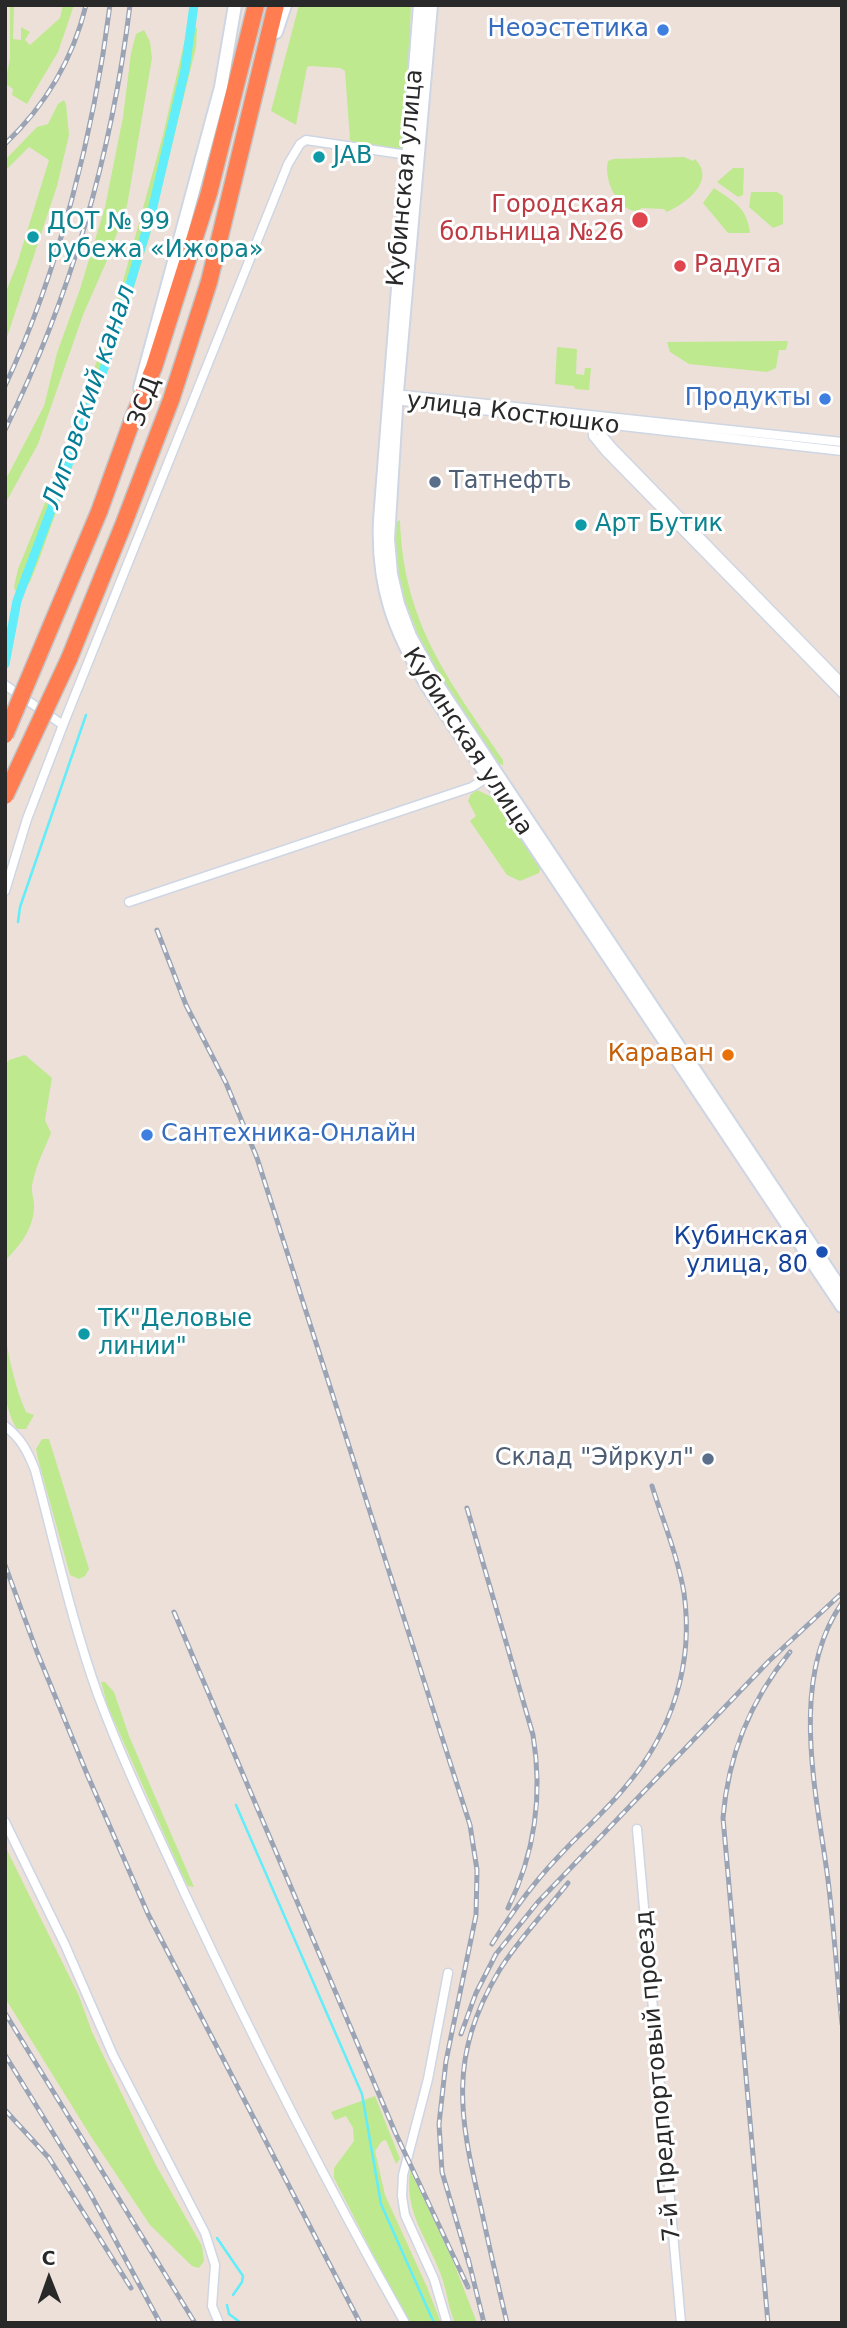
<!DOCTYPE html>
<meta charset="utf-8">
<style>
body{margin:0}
#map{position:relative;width:847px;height:2328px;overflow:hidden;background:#ede0d9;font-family:"DejaVu Sans",sans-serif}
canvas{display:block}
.frame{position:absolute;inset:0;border:7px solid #292929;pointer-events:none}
.north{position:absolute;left:14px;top:2244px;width:70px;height:70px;-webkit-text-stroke:5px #fff;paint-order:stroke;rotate:359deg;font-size:19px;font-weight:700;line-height:28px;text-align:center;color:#292929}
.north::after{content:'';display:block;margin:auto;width:24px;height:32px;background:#292929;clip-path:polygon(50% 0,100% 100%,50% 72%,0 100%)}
</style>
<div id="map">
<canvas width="847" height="2328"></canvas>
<div class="frame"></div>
<div class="north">С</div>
</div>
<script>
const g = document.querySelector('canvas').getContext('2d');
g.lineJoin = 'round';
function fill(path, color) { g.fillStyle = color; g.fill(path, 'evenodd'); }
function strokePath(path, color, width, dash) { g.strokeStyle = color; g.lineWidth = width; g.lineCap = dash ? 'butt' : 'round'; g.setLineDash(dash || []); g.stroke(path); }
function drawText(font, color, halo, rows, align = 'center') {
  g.font = font + ' "DejaVu Sans",sans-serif'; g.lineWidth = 6; g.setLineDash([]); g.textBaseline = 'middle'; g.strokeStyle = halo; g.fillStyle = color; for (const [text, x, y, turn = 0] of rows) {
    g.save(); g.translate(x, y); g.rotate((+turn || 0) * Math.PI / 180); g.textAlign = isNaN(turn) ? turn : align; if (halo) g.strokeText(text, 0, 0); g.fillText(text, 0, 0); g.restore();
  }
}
const green = new Path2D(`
 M 10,5 L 14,5 L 13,39 L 21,40 L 21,27 L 30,32 L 25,40 L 30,45 L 60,18 L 63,5 L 74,5 L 58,52 L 27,104 L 12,95 L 13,89 L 5,83 L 10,59 Z
 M 299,5 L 411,5 L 410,31 L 414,32 L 403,151 L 354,143 L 350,140 L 345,71 L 340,68 L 310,66 L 307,67 L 296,125 L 271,111 Z
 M 191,25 L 197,28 L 196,47 L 150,235 L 120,332 L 40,557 L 30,582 L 18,598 L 14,587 L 18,569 L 71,439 L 96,363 L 105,347 L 163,135 L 188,26 Z
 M 144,30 L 150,42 L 152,58 L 127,206 L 108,258 L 83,315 L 38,444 L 5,504 L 5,481 L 44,406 L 57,353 L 80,289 L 105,207 L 123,117 L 131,53 L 136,34 Z
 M 64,100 L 66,104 L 69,135 L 57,186 L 5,343 L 5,294 L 17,264 L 49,160 L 29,147 L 5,171 L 5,160 L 37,127 L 48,124 L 58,104 Z
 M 684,157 L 693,161 L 695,159 C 717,181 685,204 667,212 L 664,209 L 641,208 L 640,211 C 618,214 603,179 608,161 L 613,159 Z
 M 733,168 L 744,168 L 743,195 L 738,197 L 717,182 Z
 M 714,188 C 734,202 747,207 750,233 L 728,233 L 703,203 Z
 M 751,192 L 777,192 L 783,196 L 783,224 L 773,228 L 749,207 Z
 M 788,341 L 786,350 L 779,350 L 776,368 L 767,372 L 689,364 L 670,352 L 667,342 Z
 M 557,347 L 577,349 L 576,374 L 584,375 L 585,368 L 591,368 L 589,390 L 575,389 L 574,386 L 555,384 Z
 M 400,520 C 403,622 448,679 503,760 L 503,765 L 497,763 C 456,703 411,644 398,571 C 395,555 396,538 396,522 Z
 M 477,790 L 496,799 L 542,865 L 539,873 L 520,881 L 507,875 L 470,821 L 476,816 L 468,801 L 471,794 Z
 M 25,1055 L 52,1078 L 45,1120 L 51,1133 C 44,1150 35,1167 32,1186 C 31,1193 35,1201 34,1208 C 33,1230 20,1245 5,1261 L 5,1066 L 9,1060 Z
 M 5,1335 C 10,1362 15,1387 26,1412 L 34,1415 L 26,1429 L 17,1429 C 0,1403 5,1366 5,1335 Z
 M 42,1439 L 49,1439 L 89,1569 L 85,1576 L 79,1579 L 70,1575 L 38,1459 L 36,1449 Z
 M 101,1682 L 105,1682 L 114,1692 L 129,1736 L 194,1887 L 188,1886 L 180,1870 L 108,1707 Z
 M 5,1846 L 79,1996 L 92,2032 L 157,2167 L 202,2246 L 204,2261 L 199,2268 L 192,2266 L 150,2225 L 90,2135 L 5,1998 Z
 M 375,2096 L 400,2159 L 396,2164 L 386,2140 L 382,2141 L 375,2151 L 385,2195 L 427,2287 L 441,2323 L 411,2323 L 401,2309 L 334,2178 L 334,2168 L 354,2141 L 353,2128 L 346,2116 L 335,2120 L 331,2112 Z
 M 410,2170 L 453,2261 L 477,2323 L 455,2323 C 448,2307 447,2291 441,2275 C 427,2237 404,2213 410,2170 Z`);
const stream = new Path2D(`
 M 18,922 L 20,907 L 86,715
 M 236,1805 L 362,2094 L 381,2204 L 434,2323
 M 217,2238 L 243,2276 L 242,2282 L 233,2295
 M 227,2305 L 229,2314 L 241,2323`);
const canal = new Path2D(`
 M 5,664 L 17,601 L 106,363 L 151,215 L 185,70 L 194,5`);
const street = new Path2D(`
 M 394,394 L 842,442
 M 394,400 L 842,451
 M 591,419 L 593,436 L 606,452 L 842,693
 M 596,420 L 602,435 L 612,447 L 842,683
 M 5,685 L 63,725
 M 5,891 L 27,819 L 63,725 L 288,164 L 300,144 L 306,140 L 408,155
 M 129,902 L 472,787 L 491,775
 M 5,1426 C 21,1438 28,1452 35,1470 C 55,1545 72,1622 98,1695 C 123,1762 155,1828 185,1894 C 253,2039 326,2183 405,2323
 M 5,1822 L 65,1945 L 113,2055 L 205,2233 L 215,2265 L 212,2306 L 219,2323
 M 637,1829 L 681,2323
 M 447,2323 L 434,2279 L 405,2215 L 402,2196 L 403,2175 L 428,2079 L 448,1973`);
const secondary = new Path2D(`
 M 420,5 L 380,520 C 377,586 394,631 428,687 L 842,1306
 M 431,5 L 397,392 L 388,539 L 391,574 L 398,604 L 410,636 L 434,680 L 842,1291
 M 276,32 L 285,5
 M 140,388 L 221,87 L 235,5`);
const highway = new Path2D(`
 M 133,418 L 154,367 L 209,193 L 256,5
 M 69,659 L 124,523 L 171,400 L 209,282 L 276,5`);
const rail = new Path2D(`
 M 5,144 C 45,106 73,59 86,5
 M 5,386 C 59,270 94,132 110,5
 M 5,430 C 71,296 112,153 130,5
 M 157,930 L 186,1005 L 226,1083 L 257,1158 L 470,1825 L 477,1870 L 476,1915 L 446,2061 L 439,2124 L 442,2172 L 470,2267
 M 467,1508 L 533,1735 C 543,1796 535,1853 508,1908
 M 5,1565 L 37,1652 L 87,1774 L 148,1914 L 360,2323
 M 842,1603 C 788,1680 817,1795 828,1880 C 834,1928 837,1976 842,2024
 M 174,1612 L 395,2132 L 468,2287
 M 492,1944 C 512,1912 534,1882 560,1855 C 581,1832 606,1811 626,1786 C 672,1732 694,1664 684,1593 C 678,1557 663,1521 652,1486
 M 5,2013 L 195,2323
 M 461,2034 L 476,1993 L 496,1954 L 538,1902 L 769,1661 L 842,1593
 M 5,2055 L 90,2193 L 160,2323
 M 5,2110 L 49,2158 L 131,2288
 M 468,2258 L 484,2323
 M 507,2323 C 498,2285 489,2246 481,2208 C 459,2116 448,2057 499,1971 C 518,1940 546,1911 568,1883
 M 768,2323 L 723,1818 C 728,1755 750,1701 790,1652`);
const highwayBridge = new Path2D(`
 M 5,735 L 99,512 L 133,418
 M 5,796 L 69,659`);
const markers = [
 [663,30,7,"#3f7fe0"],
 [319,157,7,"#0f9aa8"],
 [640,220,9,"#e0444e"],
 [33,237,7,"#0f9aa8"],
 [680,266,7,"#e0444e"],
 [825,399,7,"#3f7fe0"],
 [435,482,7,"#5c6f8a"],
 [581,525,7,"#0f9aa8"],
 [728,1055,7,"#e8710a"],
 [147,1135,7,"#3f7fe0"],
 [822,1252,7,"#1a4fb4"],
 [84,1334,7,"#0f9aa8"],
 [708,1459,7,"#5c6f8a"]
];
const shopNames = [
 ["Неоэстетика",649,30],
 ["Продукты",811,399],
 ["Сантехника-Онлайн",161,1135,"left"]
];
const cultureNames = [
 ["JAB",333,157],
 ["ДОТ № 99",47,223],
 ["рубежа «Ижора»",47,251],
 ["Арт Бутик",595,525],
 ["ТК\"Деловые",98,1320],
 ["линии\"",98,1348]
];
const streetNames = [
 ["Кубинская улица",406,178,-85],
 ["ЗСД",145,402,-70],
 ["улица Костюшко",513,414,7],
 ["Кубинская улица",467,742,57],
 ["7-й Предпортовый проезд",659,2076,-95]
];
const healthNames = [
 ["Городская",624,206],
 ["больница №26",624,234],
 ["Радуга",694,266,"left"]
];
const serviceNames = [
 ["Татнефть",449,482],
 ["Склад \"Эйркул\"",694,1459,"right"]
];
const foodNames = [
 ["Караван",714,1055]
];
const transitNames = [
 ["Кубинская",808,1238],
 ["улица, 80",808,1266]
];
const waterNames = [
 ["Лиговский канал",90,397,-71]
];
fill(green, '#bee98f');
strokePath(stream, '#61edfa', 2.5);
strokePath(canal, '#61edfa', 9);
strokePath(street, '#ced6e3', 11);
strokePath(secondary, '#ced6e3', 16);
strokePath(highway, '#c3c3c3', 19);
strokePath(street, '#fff', 8);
strokePath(secondary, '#fff', 12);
strokePath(highway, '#ff7d51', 16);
strokePath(rail, '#9ba4b5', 5);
strokePath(rail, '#fff', 2.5, [8]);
strokePath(highwayBridge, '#c3c3c3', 19, []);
strokePath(highwayBridge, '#ff7d51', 16);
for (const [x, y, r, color] of markers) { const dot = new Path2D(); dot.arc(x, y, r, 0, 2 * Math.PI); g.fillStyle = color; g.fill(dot); strokePath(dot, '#fff', 2.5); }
drawText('24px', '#366cbe', '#fff', shopNames, 'right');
drawText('24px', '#0d838f', '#fff', cultureNames, 'left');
drawText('24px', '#292929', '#fff', streetNames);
drawText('24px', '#be3a42', '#fff', healthNames, 'right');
drawText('24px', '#4e5e75', '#fff', serviceNames, 'left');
drawText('24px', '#c56008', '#fff', foodNames, 'right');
drawText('24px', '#164399', '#fff', transitNames, 'right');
drawText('italic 26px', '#037e96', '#fff', waterNames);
</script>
